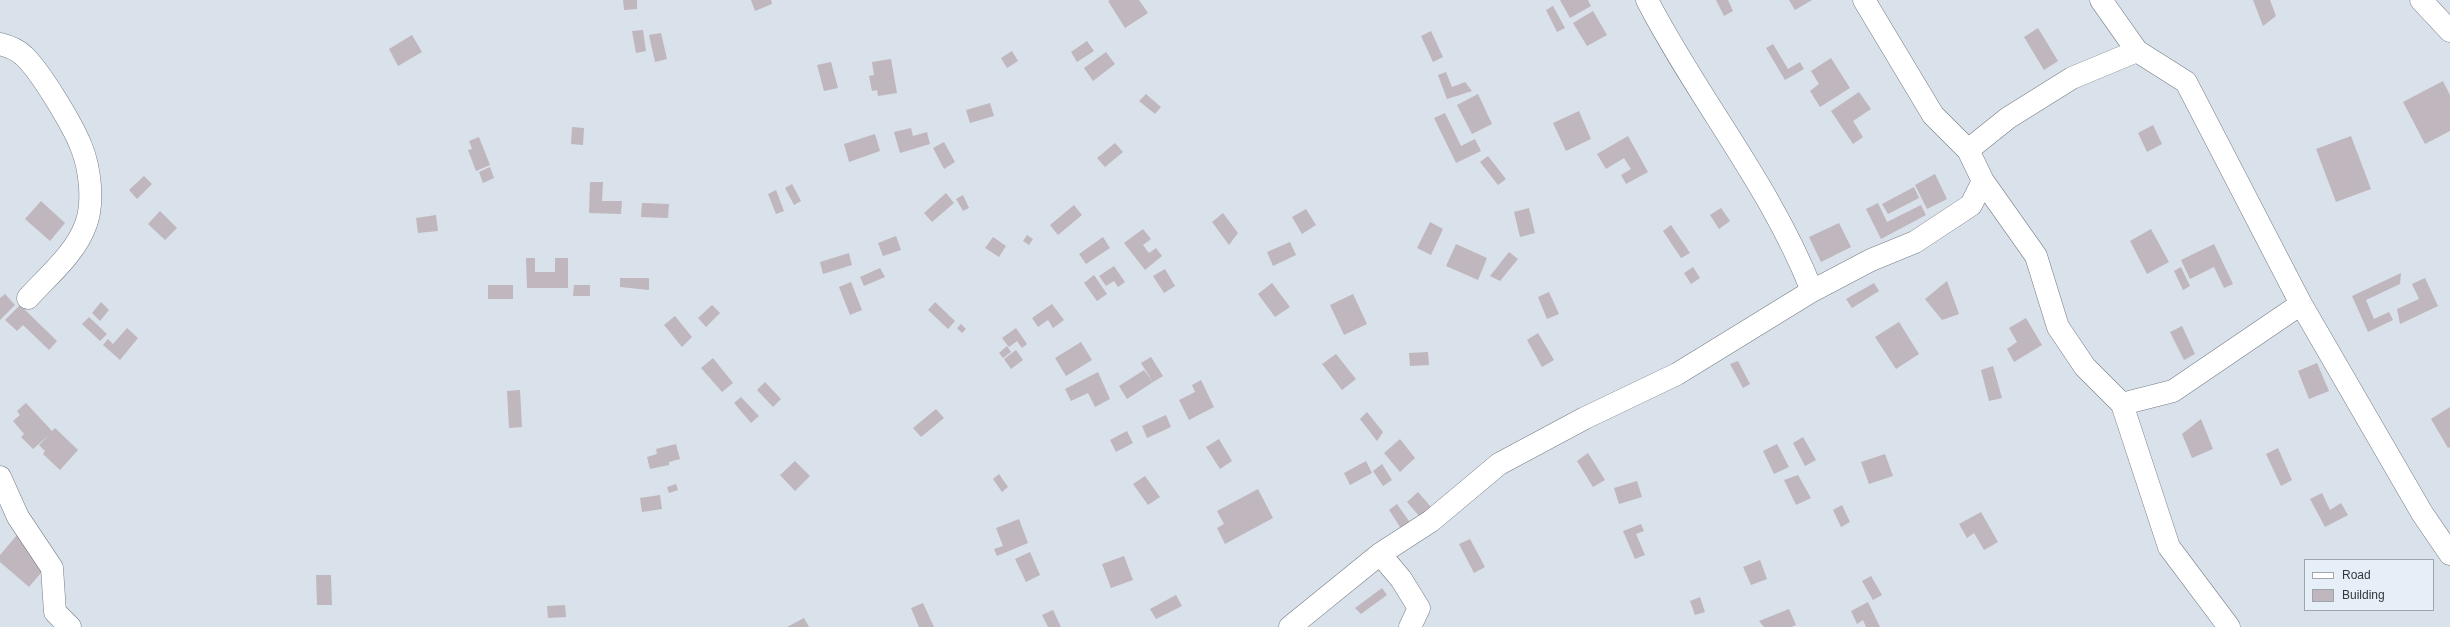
<!DOCTYPE html>
<style>
body{margin:0}
#map{position:relative;width:2450px;height:627px;overflow:hidden;background:#d9e1ea;font-family:Helvetica,sans-serif}
canvas{display:block}
.legend{position:absolute;left:2304px;top:559px;width:130px;height:52px;box-sizing:border-box;background:#e6eff7;border:1px solid #9fa5ac;margin:0;padding:5px 7px;list-style:none;font-size:12px;color:#34373b}
.legend li{display:flex;align-items:center;gap:8px;height:20px}
.legend b{width:20px;border:1px solid #9fa5ac}
</style>
<div id="map">
<canvas width="2450" height="627"></canvas>
<ul class="legend">
<li><b style="height:5px;background:#fff"></b>Road</li>
<li><b style="height:11px;background:#c0b6bd"></b>Building</li>
</ul>
</div>
<script>
const g = document.querySelector('canvas').getContext('2d');
g.lineJoin = 'round';
function fill(path, color) { g.fillStyle = color; g.fill(path, 'evenodd'); }
function strokePath(path, color, width, dash) { g.strokeStyle = color; g.lineWidth = width; g.lineCap = dash ? 'butt' : 'round'; g.setLineDash(dash || []); g.stroke(path); }
const building = new Path2D(`
 M 623,0 L 637,0 L 637,9 L 624,10 Z
 M 751,0 L 771,0 L 772,4 L 755,11 Z
 M 1110,0 L 1139,0 L 1148,13 L 1125,28 L 1108,1 Z
 M 1560,0 L 1588,0 L 1591,6 L 1570,18 Z
 M 1716,0 L 1728,0 L 1733,11 L 1724,16 Z
 M 1789,0 L 1812,0 L 1795,10 Z
 M 2253,0 L 2270,0 L 2276,16 L 2263,26 Z
 M 1553,6 L 1565,28 L 1557,32 L 1546,10 Z
 M 1593,11 L 1607,35 L 1587,46 L 1573,23 Z
 M 2038,28 L 2058,61 L 2044,70 L 2024,37 Z
 M 643,30 L 646,51 L 636,53 L 632,31 Z
 M 1431,31 L 1443,57 L 1433,62 L 1421,36 Z
 M 661,33 L 667,59 L 655,62 L 649,35 Z
 M 412,35 L 422,52 L 398,66 L 389,49 Z
 M 1087,41 L 1094,51 L 1077,62 L 1071,52 Z
 M 1773,44 L 1788,69 L 1800,62 L 1804,69 L 1785,80 L 1766,48 Z
 M 1012,51 L 1018,61 L 1007,68 L 1001,58 Z
 M 1106,52 L 1115,64 L 1093,81 L 1084,68 Z
 M 1831,58 L 1850,88 L 1820,107 L 1810,91 L 1819,84 L 1811,71 Z
 M 891,59 L 897,93 L 878,96 L 877,90 L 872,91 L 869,76 L 874,75 L 872,62 Z
 M 831,62 L 838,88 L 824,91 L 817,65 Z
 M 1446,72 L 1452,87 L 1465,82 L 1472,91 L 1447,99 L 1438,75 Z
 M 2443,81 L 2450,95 L 2450,131 L 2425,144 L 2403,102 Z
 M 1859,92 L 1871,109 L 1853,121 L 1863,137 L 1853,144 L 1831,111 Z
 M 1146,94 L 1161,107 L 1155,114 L 1139,101 Z
 M 1478,94 L 1492,124 L 1472,134 L 1457,105 Z
 M 990,103 L 994,116 L 970,123 L 966,110 Z
 M 1579,111 L 1591,139 L 1566,151 L 1553,123 Z
 M 1445,113 L 1461,146 L 1475,139 L 1481,151 L 1456,163 L 1434,118 Z
 M 2153,125 L 2162,144 L 2147,152 L 2138,133 Z
 M 572,127 L 584,128 L 583,145 L 571,144 Z
 M 911,128 L 913,136 L 927,132 L 930,144 L 900,153 L 894,132 Z
 M 875,134 L 880,151 L 849,162 L 844,144 Z
 M 1628,136 L 1648,172 L 1626,184 L 1621,175 L 1631,169 L 1624,158 L 1606,169 L 1597,154 Z
 M 2351,136 L 2371,189 L 2336,202 L 2316,149 Z
 M 479,137 L 490,165 L 476,171 L 468,150 L 472,149 L 469,141 Z
 M 944,142 L 955,162 L 944,169 L 933,148 Z
 M 1115,143 L 1123,152 L 1105,167 L 1097,158 Z
 M 1488,156 L 1506,179 L 1498,185 L 1480,162 Z
 M 490,167 L 494,178 L 483,183 L 479,172 Z
 M 1935,174 L 1947,199 L 1927,209 L 1915,185 Z
 M 144,176 L 152,184 L 137,199 L 129,190 Z
 M 590,182 L 603,182 L 602,201 L 622,201 L 621,214 L 589,213 Z
 M 792,184 L 801,201 L 794,205 L 785,188 Z
 M 1914,187 L 1919,198 L 1888,214 L 1882,204 Z
 M 776,190 L 784,211 L 776,214 L 768,194 Z
 M 946,193 L 954,203 L 932,222 L 924,213 Z
 M 963,195 L 969,208 L 963,211 L 956,199 Z
 M 41,201 L 65,223 L 50,241 L 25,219 Z
 M 642,203 L 669,204 L 668,218 L 641,217 Z
 M 1878,203 L 1887,222 L 1921,205 L 1926,215 L 1881,239 L 1866,209 Z
 M 1074,205 L 1082,215 L 1058,235 L 1050,225 Z
 M 1529,208 L 1535,233 L 1520,237 L 1514,212 Z
 M 1721,208 L 1730,221 L 1719,229 L 1710,215 Z
 M 1306,209 L 1316,225 L 1302,234 L 1292,217 Z
 M 160,211 L 177,228 L 165,240 L 148,224 Z
 M 1223,213 L 1238,233 L 1229,245 L 1212,222 Z
 M 436,215 L 438,231 L 418,233 L 416,218 Z
 M 1430,222 L 1443,229 L 1431,255 L 1417,248 Z
 M 1839,223 L 1851,247 L 1821,262 L 1809,237 Z
 M 1671,225 L 1690,253 L 1681,258 L 1663,231 Z
 M 1143,229 L 1151,239 L 1143,245 L 1149,253 L 1156,248 L 1162,256 L 1145,270 L 1124,243 Z
 M 2151,229 L 2169,262 L 2147,274 L 2130,241 Z
 M 1027,235 L 1033,239 L 1029,245 L 1023,241 Z
 M 896,236 L 901,250 L 883,256 L 878,243 Z
 M 993,237 L 1006,246 L 999,257 L 985,248 Z
 M 1103,237 L 1110,248 L 1086,264 L 1079,254 Z
 M 1290,242 L 1296,255 L 1273,266 L 1267,252 Z
 M 1456,244 L 1487,258 L 1478,280 L 1446,266 Z
 M 2214,244 L 2233,284 L 2224,288 L 2214,267 L 2190,279 L 2181,260 Z
 M 1509,252 L 1518,259 L 1500,281 L 1490,276 Z
 M 849,253 L 852,265 L 823,274 L 820,262 Z
 M 526,258 L 535,258 L 535,272 L 555,272 L 555,258 L 568,258 L 568,288 L 527,288 Z
 M 1114,266 L 1125,282 L 1118,287 L 1114,281 L 1106,286 L 1099,276 Z
 M 1693,267 L 1700,278 L 1691,284 L 1684,273 Z
 M 2181,267 L 2190,286 L 2183,290 L 2174,271 Z
 M 880,268 L 885,277 L 864,286 L 860,277 Z
 M 1165,269 L 1175,286 L 1164,293 L 1153,276 Z
 M 2401,273 L 2400,284 L 2366,300 L 2374,319 L 2389,312 L 2393,320 L 2368,332 L 2352,296 Z
 M 1094,275 L 1107,294 L 1097,301 L 1084,283 Z
 M 620,278 L 649,278 L 649,290 L 620,287 Z
 M 2425,278 L 2438,306 L 2400,324 L 2397,309 L 2419,299 L 2412,284 Z
 M 1947,281 L 1959,314 L 1942,320 L 1925,299 Z
 M 851,282 L 862,310 L 850,315 L 839,287 Z
 M 1272,283 L 1290,307 L 1275,317 L 1258,294 Z
 M 1874,283 L 1879,291 L 1852,308 L 1846,299 Z
 M 488,285 L 513,285 L 513,299 L 488,299 Z
 M 574,285 L 590,285 L 590,296 L 573,296 Z
 M 1549,292 L 1559,314 L 1547,319 L 1538,297 Z
 M 5,294 L 15,305 L 0,320 L 0,298 Z
 M 1353,294 L 1367,324 L 1344,335 L 1330,305 Z
 M 101,302 L 109,310 L 100,321 L 92,313 Z
 M 935,302 L 955,321 L 948,329 L 928,310 Z
 M 1052,304 L 1064,320 L 1053,328 L 1048,320 L 1038,327 L 1032,318 Z
 M 20,305 L 57,341 L 49,350 L 23,325 L 17,331 L 5,320 Z
 M 712,305 L 720,313 L 706,327 L 698,318 Z
 M 675,316 L 692,337 L 682,347 L 664,325 Z
 M 89,317 L 107,334 L 100,341 L 82,324 Z
 M 2026,318 L 2042,345 L 2014,362 L 2007,349 L 2017,342 L 2009,328 Z
 M 1899,322 L 1919,354 L 1896,369 L 1875,337 Z
 M 961,324 L 966,329 L 962,333 L 957,328 Z
 M 2182,326 L 2195,354 L 2184,360 L 2170,332 Z
 M 127,328 L 138,338 L 120,360 L 103,345 L 108,339 L 113,344 Z
 M 1016,328 L 1027,344 L 1022,348 L 1017,341 L 1009,347 L 1002,338 Z
 M 1538,333 L 1554,360 L 1542,367 L 1527,340 Z
 M 1081,342 L 1092,360 L 1066,376 L 1055,358 Z
 M 1007,346 L 1011,352 L 1003,358 L 999,353 Z
 M 1016,350 L 1023,360 L 1011,369 L 1004,359 Z
 M 1428,352 L 1429,365 L 1410,366 L 1409,353 Z
 M 1336,354 L 1356,379 L 1342,390 L 1322,364 Z
 M 1151,357 L 1163,376 L 1153,382 L 1141,363 Z
 M 713,358 L 733,383 L 722,392 L 701,368 Z
 M 1738,361 L 1750,384 L 1743,388 L 1730,364 Z
 M 2317,363 L 2329,391 L 2309,399 L 2298,371 Z
 M 1993,366 L 2002,398 L 1989,401 L 1981,370 Z
 M 1144,370 L 1153,382 L 1127,399 L 1119,386 Z
 M 1098,372 L 1110,399 L 1095,407 L 1088,393 L 1071,401 L 1065,389 Z
 M 1201,380 L 1214,407 L 1189,420 L 1179,400 L 1195,392 L 1192,385 Z
 M 765,382 L 781,399 L 773,407 L 757,390 Z
 M 520,390 L 522,427 L 509,428 L 507,391 Z
 M 741,397 L 759,416 L 751,423 L 734,403 Z
 M 26,403 L 52,431 L 55,428 L 78,450 L 60,470 L 43,454 L 45,451 L 39,445 L 49,435 L 33,449 L 21,437 L 24,434 L 13,421 L 20,415 L 17,411 Z
 M 2450,407 L 2450,447 L 2448,448 L 2431,419 Z
 M 936,409 L 944,418 L 921,437 L 913,428 Z
 M 1367,412 L 1383,432 L 1377,441 L 1360,419 Z
 M 1166,415 L 1171,427 L 1147,438 L 1142,426 Z
 M 2201,419 L 2213,449 L 2192,458 L 2182,434 Z
 M 1127,431 L 1133,443 L 1116,452 L 1110,440 Z
 M 1803,437 L 1816,460 L 1805,466 L 1793,443 Z
 M 1219,439 L 1232,461 L 1220,469 L 1206,447 Z
 M 1400,439 L 1415,458 L 1400,472 L 1384,453 Z
 M 676,444 L 680,459 L 669,462 L 669,465 L 650,469 L 647,457 L 657,454 L 656,449 Z
 M 1777,444 L 1789,467 L 1774,474 L 1763,451 Z
 M 2278,448 L 2292,480 L 2281,486 L 2266,454 Z
 M 1588,453 L 1605,480 L 1593,487 L 1577,461 Z
 M 1885,454 L 1893,476 L 1869,484 L 1861,462 Z
 M 795,461 L 810,476 L 795,491 L 780,475 Z
 M 1366,461 L 1372,473 L 1350,485 L 1344,473 Z
 M 1382,464 L 1392,480 L 1383,486 L 1373,471 Z
 M 999,474 L 1008,487 L 1002,492 L 993,479 Z
 M 1798,475 L 1811,498 L 1796,505 L 1784,480 Z
 M 1145,476 L 1160,497 L 1148,505 L 1133,484 Z
 M 1637,481 L 1642,497 L 1619,504 L 1614,488 Z
 M 676,484 L 678,490 L 669,493 L 667,487 Z
 M 1258,489 L 1273,518 L 1225,544 L 1217,528 L 1224,524 L 1217,511 Z
 M 1418,492 L 1431,507 L 1420,517 L 1407,502 Z
 M 2322,493 L 2330,510 L 2341,503 L 2348,515 L 2325,527 L 2310,499 Z
 M 660,495 L 662,509 L 642,512 L 640,498 Z
 M 1397,504 L 1411,524 L 1402,530 L 1389,510 Z
 M 1842,505 L 1850,522 L 1841,527 L 1833,510 Z
 M 1981,512 L 1998,542 L 1984,550 L 1974,533 L 1967,538 L 1959,524 Z
 M 1019,519 L 1028,543 L 997,556 L 994,549 L 1003,546 L 996,528 Z
 M 1641,524 L 1644,531 L 1636,534 L 1645,555 L 1635,559 L 1623,531 Z
 M 17,535 L 30,546 L 27,550 L 46,567 L 29,587 L 0,562 L 0,555 Z
 M 1470,539 L 1485,567 L 1474,573 L 1459,544 Z
 M 1030,552 L 1040,575 L 1026,582 L 1015,559 Z
 M 1124,556 L 1133,580 L 1111,588 L 1102,564 Z
 M 1760,560 L 1767,579 L 1751,585 L 1743,567 Z
 M 316,575 L 331,575 L 332,605 L 317,605 Z
 M 1871,576 L 1882,595 L 1873,600 L 1862,581 Z
 M 1382,588 L 1387,595 L 1361,614 L 1355,608 Z
 M 1176,595 L 1182,606 L 1156,619 L 1150,609 Z
 M 1700,597 L 1705,612 L 1695,615 L 1690,601 Z
 M 1868,602 L 1880,627 L 1866,627 L 1863,620 L 1857,624 L 1851,611 Z
 M 923,603 L 934,627 L 919,627 L 911,608 Z
 M 565,605 L 566,617 L 548,618 L 547,606 Z
 M 1789,609 L 1796,625 L 1791,627 L 1764,627 L 1759,621 Z
 M 1053,610 L 1061,627 L 1048,627 L 1042,615 Z
 M 804,618 L 809,627 L 787,627 Z`);
const minor = new Path2D(`
 M 1647,0 C 1698,99 1771,186 1812,291
 M 1864,0 L 1933,115 L 1968,150 L 1983,181 L 2036,256 L 2058,327 L 2085,367 L 2122,404
 M 2101,0 L 2137,51 L 2186,82 L 2301,304 L 2422,513 L 2450,554
 M 2421,0 L 2450,31
 M 0,44 C 8,46 18,50 24,56 C 41,72 72,124 81,146 C 90,168 94,202 86,224 C 76,253 48,276 28,298
 M 1968,150 L 2008,118 L 2072,78 L 2137,51
 M 0,477 L 18,517 L 52,568 L 55,612 L 70,627
 M 1380,554 L 1401,579 L 1419,608 L 1410,627
 M 1290,627 L 1380,554 L 1431,521 L 1499,464 L 1585,418 L 1677,374 L 1812,291 L 1871,260 L 1915,242 L 1971,205 L 1983,181
 M 2229,627 L 2169,547 L 2122,404 L 2173,391 L 2301,304`);
fill(building, '#c0b6bd');
strokePath(minor, '#757c84', 23);
strokePath(minor, '#fff', 22);
</script>
